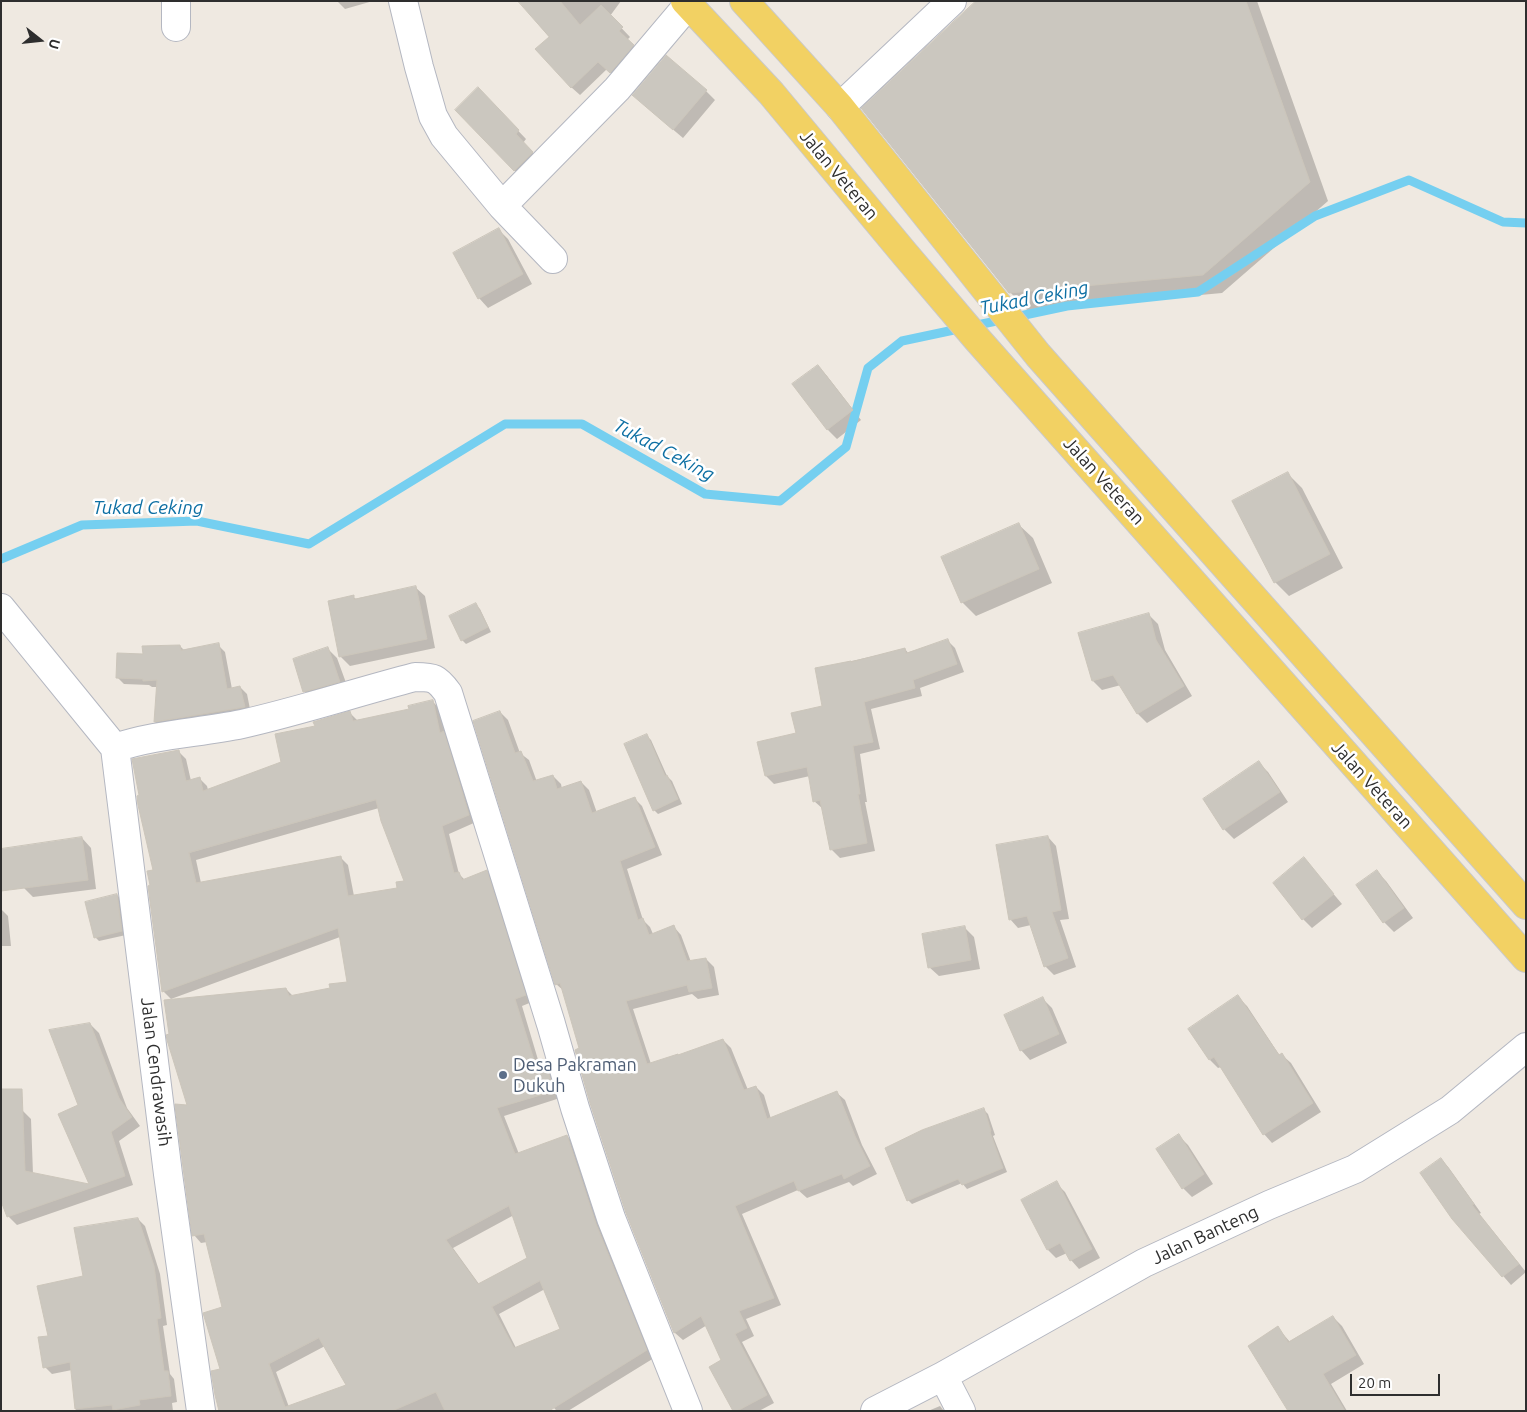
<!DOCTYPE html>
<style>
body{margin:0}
#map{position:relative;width:1527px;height:1412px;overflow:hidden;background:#efe9e1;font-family:Ubuntu,sans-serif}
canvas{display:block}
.frame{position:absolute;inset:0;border:2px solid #2e2e2e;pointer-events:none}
.north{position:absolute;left:15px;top:15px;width:50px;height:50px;-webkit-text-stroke:4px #fff;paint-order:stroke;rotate:106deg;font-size:14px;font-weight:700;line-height:20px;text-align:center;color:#2e2e2e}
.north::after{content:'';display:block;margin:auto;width:18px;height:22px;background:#2e2e2e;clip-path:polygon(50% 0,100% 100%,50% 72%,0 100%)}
.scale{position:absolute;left:1350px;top:1374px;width:90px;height:22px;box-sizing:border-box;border:2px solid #2e2e2e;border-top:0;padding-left:6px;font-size:15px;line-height:18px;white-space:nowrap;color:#2e2e2e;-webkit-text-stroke:4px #fff;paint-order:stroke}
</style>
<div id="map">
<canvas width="1527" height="1412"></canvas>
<div class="frame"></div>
<div class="north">U</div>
<div class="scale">20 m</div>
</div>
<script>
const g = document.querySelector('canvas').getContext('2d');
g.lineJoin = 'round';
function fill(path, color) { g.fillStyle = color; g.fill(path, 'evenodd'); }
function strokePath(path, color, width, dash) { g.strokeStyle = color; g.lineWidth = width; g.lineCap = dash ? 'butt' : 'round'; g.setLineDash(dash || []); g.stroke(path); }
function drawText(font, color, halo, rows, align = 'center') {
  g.font = font + ' Ubuntu,sans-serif'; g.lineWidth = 5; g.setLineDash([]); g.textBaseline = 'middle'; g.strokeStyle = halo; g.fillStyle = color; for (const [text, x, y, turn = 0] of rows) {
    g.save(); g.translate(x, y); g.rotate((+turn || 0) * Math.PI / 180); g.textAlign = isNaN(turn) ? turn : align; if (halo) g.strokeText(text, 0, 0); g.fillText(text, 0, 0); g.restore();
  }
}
const shadow = new Path2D(`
 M 337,1 L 373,1 L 345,9 Z
 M 520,1 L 621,1 L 610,16 L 630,37 L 627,40 L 642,54 L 619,80 L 607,69 L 580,95 L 571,87 L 550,37 Z
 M 978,1 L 1257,1 L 1328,201 L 1222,293 L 1028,311 L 1010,292 Z
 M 706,91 L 715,100 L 683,138 L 643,104 Z
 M 486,97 L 526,139 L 523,143 L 540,161 L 523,179 L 456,110 Z
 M 498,229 L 508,239 L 532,284 L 488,308 L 479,298 Z
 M 818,366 L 827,376 L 861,420 L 837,439 L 828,430 L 794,384 Z
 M 1288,474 L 1302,488 L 1343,568 L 1289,596 L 1275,582 Z
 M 1018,524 L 1033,538 L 1052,583 L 976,616 L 962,602 Z
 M 415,587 L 425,596 L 435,648 L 350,666 L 340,656 L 353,597 L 356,599 Z
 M 475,604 L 480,609 L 491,632 L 466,644 L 462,640 Z
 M 1149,615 L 1158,624 L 1165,650 L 1192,696 L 1147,723 L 1138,714 L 1121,685 L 1102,690 L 1093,681 Z
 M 947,640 L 955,648 L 964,672 L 920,688 L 922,696 L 871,709 L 880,749 L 860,754 L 867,802 L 865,802 L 875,851 L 840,858 L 832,850 L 823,809 L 814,801 L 810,776 L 774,784 L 766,776 L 797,734 L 824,707 L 816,669 L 905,649 L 909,654 Z
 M 218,645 L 225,652 L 232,689 L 240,687 L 247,694 L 251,714 L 162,729 L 155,722 L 157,687 L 152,687 L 149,685 L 124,684 L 117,677 L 144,655 L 180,646 L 185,651 Z
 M 328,649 L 337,658 L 349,691 L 314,701 L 304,691 Z
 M 432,701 L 440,709 L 446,736 L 451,740 L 476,822 L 449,834 L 459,874 L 465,880 L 486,871 L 494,878 L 532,1002 L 522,1006 L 539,1063 L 545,1061 L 552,1069 L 560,1098 L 504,1116 L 519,1154 L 567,1136 L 574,1143 L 654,1358 L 568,1411 L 557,1411 L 554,1408 L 522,1411 L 221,1411 L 224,1308 L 207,1242 L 201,1243 L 194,1235 L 188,1106 L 286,989 L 293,996 L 331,989 L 348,983 L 340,937 L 171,999 L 163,991 L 152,886 L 178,751 L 186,759 L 191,781 L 199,778 L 207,786 L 208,790 L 282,763 L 316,727 L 350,713 L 357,720 L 411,710 ZM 379,808 L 405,881 L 399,889 L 354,896 L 348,865 L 340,857 L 201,883 L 196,860 ZM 514,1215 L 528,1258 L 479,1284 L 453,1248 ZM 545,1289 L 562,1330 L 516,1348 L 499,1314 ZM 325,1346 L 348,1386 L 289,1407 L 276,1372 Z
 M 500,712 L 508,720 L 520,753 L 529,760 L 537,782 L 553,776 L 561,784 L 562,789 L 581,782 L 589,790 L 597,813 L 634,798 L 642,806 L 662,855 L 627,869 L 643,920 L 650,927 L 653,934 L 674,927 L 681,935 L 691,962 L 706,959 L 714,967 L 719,995 L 698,999 L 692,994 L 633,1009 L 651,1064 L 679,1057 L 723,1040 L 731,1048 L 748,1090 L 756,1087 L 764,1095 L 771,1119 L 837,1093 L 845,1100 L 862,1145 L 877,1174 L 853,1186 L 849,1182 L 807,1198 L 798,1190 L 742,1214 L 781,1305 L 746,1319 L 754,1336 L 742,1342 L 774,1403 L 759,1411 L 734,1411 L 722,1361 L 707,1325 L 683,1340 L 675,1333 L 627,1212 L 564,991 L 556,984 Z
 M 647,736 L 651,740 L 667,776 L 672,781 L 682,804 L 658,814 L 654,810 Z
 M 1259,763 L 1268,772 L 1288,802 L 1234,839 L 1224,829 L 1205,800 Z
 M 1048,837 L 1056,846 L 1069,919 L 1060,920 L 1076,967 L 1054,975 L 1045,966 L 1031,925 L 1018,928 L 1010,919 Z
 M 82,838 L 91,848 L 96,889 L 33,897 L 24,888 Z
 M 1304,859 L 1342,904 L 1312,928 L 1303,919 Z
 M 1377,872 L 1386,881 L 1413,918 L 1394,932 L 1384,922 L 1358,886 Z
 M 117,895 L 121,899 L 126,935 L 99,941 L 95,937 Z
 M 1,909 L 8,916 L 11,946 L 1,946 Z
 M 965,928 L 974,937 L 980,969 L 939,976 L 929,967 Z
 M 1238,997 L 1247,1006 L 1280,1056 L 1282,1055 L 1291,1063 L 1321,1112 L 1272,1143 L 1264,1134 L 1221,1067 L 1218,1068 L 1210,1060 Z
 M 1043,999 L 1052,1008 L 1067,1043 L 1030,1060 L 1021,1050 Z
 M 90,1024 L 99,1033 L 127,1108 L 140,1126 L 119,1141 L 133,1185 L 17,1225 L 8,1216 L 22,1110 L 31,1119 L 33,1174 L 91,1185 L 80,1106 Z
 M 984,1110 L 988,1114 L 995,1135 L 993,1136 L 1007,1172 L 967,1189 L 962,1183 L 912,1204 L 908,1200 Z
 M 1179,1136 L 1188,1145 L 1213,1184 L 1192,1197 L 1183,1188 Z
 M 1441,1159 L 1449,1168 L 1481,1213 L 1479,1214 L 1526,1272 L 1511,1285 L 1453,1218 Z
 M 1056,1183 L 1065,1192 L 1100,1258 L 1079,1269 L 1071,1260 L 1067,1253 L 1056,1258 L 1048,1250 Z
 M 138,1219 L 145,1226 L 160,1274 L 167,1325 L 163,1326 L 170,1374 L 174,1379 L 177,1402 L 172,1403 L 173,1411 L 76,1411 L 72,1370 L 52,1374 L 45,1367 L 49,1337 L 84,1277 Z
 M 1333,1317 L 1342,1326 L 1364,1364 L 1331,1384 L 1347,1411 L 1290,1411 L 1278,1328 L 1290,1342 Z
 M 940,1406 L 944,1411 L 928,1411 Z`);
const stream = new Path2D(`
 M 1,559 L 82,525 L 197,521 L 309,544 L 505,424 L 582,424 L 705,494 L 780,501 L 846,447 L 868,368 L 902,341 L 1067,306 L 1198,292 L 1315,216 L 1409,180 L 1503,222 L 1526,223`);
const building = new Path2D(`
 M 518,1 L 560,1 L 580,25 L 601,5 L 623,27 L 619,31 L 634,45 L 610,73 L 598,62 L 571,88 L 535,49 L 549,37 Z
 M 976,1 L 1246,1 L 1310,182 L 1203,275 L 1009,293 L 861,108 Z
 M 666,55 L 707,90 L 673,130 L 632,95 Z
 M 478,87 L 519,130 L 516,134 L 533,152 L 514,171 L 455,110 Z
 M 499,228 L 523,274 L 478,299 L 453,253 Z
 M 818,365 L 853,410 L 827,430 L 792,384 Z
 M 1288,472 L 1330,554 L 1274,583 L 1232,501 Z
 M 1019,523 L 1039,569 L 961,603 L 941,557 Z
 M 416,586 L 427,639 L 339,657 L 328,601 L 354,595 L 354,599 Z
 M 476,603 L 488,627 L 461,641 L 449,616 Z
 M 1149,613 L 1156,640 L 1184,686 L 1137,714 L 1113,675 L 1092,681 L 1078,633 Z
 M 948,639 L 957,664 L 913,680 L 915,688 L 864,702 L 873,742 L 853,746 L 860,794 L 858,794 L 867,843 L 830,850 L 820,800 L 813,802 L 807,767 L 765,776 L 757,742 L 796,733 L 791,713 L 822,706 L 815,668 L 851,661 L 851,662 L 905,648 L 906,653 Z
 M 219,643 L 227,689 L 240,686 L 245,707 L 154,722 L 157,680 L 143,681 L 143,679 L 116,678 L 117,653 L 143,654 L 142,646 L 180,645 L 181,650 Z
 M 328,647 L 340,682 L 303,692 L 293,659 Z
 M 433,700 L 440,733 L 444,731 L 469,815 L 442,826 L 454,873 L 459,872 L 462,880 L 487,870 L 526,995 L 515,999 L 535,1063 L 545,1060 L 554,1091 L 497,1108 L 515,1154 L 567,1135 L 596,1224 L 647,1350 L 549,1411 L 445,1411 L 436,1392 L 392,1411 L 219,1411 L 215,1395 L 211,1371 L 220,1369 L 203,1313 L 222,1307 L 204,1234 L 192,1236 L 175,1106 L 175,1104 L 187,1105 L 167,1040 L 166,1035 L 169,1034 L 164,1000 L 286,988 L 289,996 L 330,988 L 329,984 L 347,982 L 338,928 L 162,992 L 148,886 L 150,885 L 147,871 L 153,870 L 138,805 L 137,796 L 139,795 L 132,759 L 179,750 L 186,781 L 200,777 L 203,791 L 281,762 L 275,734 L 315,726 L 313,722 L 350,711 L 353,721 L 409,709 L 408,706 ZM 376,800 L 381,821 L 404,881 L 396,882 L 397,888 L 348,896 L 341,856 L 196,883 L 189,853 ZM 509,1206 L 527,1258 L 478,1284 L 446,1240 ZM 540,1281 L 560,1329 L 514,1348 L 492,1307 ZM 319,1338 L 346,1385 L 285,1407 L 269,1364 Z
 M 500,711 L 515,753 L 521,751 L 533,781 L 553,775 L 557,789 L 581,781 L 592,813 L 635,797 L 655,847 L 620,861 L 638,920 L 643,918 L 649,935 L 674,925 L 687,961 L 706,958 L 712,988 L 689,992 L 687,985 L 626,1001 L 647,1064 L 678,1054 L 678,1055 L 723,1039 L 744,1090 L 756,1086 L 767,1119 L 837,1091 L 855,1136 L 870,1166 L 844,1179 L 842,1174 L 798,1191 L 794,1181 L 735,1206 L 774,1298 L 739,1311 L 747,1328 L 735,1334 L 767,1395 L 737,1411 L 733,1411 L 709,1367 L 721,1360 L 701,1316 L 674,1333 L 626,1213 L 590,1103 L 575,1050 L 579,1048 L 560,983 L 555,985 L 473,721 Z
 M 647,734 L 665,776 L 667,775 L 678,799 L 653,811 L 624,744 Z
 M 1259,761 L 1280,792 L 1223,830 L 1203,799 Z
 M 1048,836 L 1061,910 L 1052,912 L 1068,958 L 1044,967 L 1027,916 L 1009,920 L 996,845 Z
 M 82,837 L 88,880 L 1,891 L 1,849 Z
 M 1304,857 L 1334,894 L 1302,920 L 1273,883 Z
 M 1377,870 L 1404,908 L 1383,923 L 1356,885 Z
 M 117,894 L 122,931 L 94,938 L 85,902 Z
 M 965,926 L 971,960 L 928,968 L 922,934 Z
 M 1238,995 L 1279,1055 L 1282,1053 L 1313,1103 L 1263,1135 L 1214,1057 L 1209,1060 L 1188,1029 Z
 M 1043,997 L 1059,1034 L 1020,1051 L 1004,1015 Z
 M 90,1023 L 119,1098 L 132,1117 L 111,1132 L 125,1176 L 7,1217 L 1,1201 L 1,1089 L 22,1089 L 25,1171 L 89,1184 L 58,1114 L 78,1105 L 49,1030 Z
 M 984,1108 L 991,1131 L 990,1132 L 1003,1168 L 962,1185 L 958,1179 L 907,1201 L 885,1148 L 922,1130 Z
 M 1179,1134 L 1204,1174 L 1182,1189 L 1156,1149 Z
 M 1441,1158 L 1474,1204 L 1472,1205 L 1519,1264 L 1502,1277 L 1452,1219 L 1420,1173 Z
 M 1057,1181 L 1092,1249 L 1070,1261 L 1060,1243 L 1047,1250 L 1021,1200 Z
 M 138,1218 L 154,1266 L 161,1318 L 157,1319 L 164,1371 L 168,1371 L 171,1396 L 139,1400 L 140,1405 L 113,1410 L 112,1405 L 75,1409 L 70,1362 L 43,1368 L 38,1337 L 48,1336 L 37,1286 L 83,1276 L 74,1228 Z
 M 1333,1316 L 1356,1355 L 1323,1374 L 1345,1411 L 1288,1411 L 1248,1346 L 1278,1326 L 1288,1342 Z`);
const minor = new Path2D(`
 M 403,1 L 419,67 L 433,116 L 444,136 L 502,206 L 617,89 L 688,5
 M 176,27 L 176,1
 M 840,107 L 952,1
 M 502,206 L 553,259
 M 1,608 L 115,748
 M 943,1376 L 961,1411
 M 201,1411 L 168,1174 L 115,748 C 156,734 199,733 242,724 C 300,711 357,692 415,677 C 434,677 437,678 448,693 L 551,1024 L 575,1108 L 611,1218 L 688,1411
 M 875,1411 L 943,1376 L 1144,1263 L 1269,1205 L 1355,1169 L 1450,1110 L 1526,1047`);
const major = new Path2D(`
 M 685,1 L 771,93 L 904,253 L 977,339 L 1526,958
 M 744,1 L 840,107 L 1038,355 L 1526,905`);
const markers = [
 [503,1075,5,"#5c6f8a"]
];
const streetNames = [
 ["Jalan Veteran",839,175,50],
 ["Jalan Veteran",1104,481,48],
 ["Jalan Veteran",1372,785,48],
 ["Jalan Cendrawasih",156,1072,83],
 ["Jalan Banteng",1205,1235,-25]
];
const serviceNames = [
 ["Desa Pakraman",513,1065],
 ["Dukuh",513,1086]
];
const waterNames = [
 ["Tukad Ceking",1034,298,-11],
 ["Tukad Ceking",664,450,28],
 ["Tukad Ceking",148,508]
];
fill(shadow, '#0003');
strokePath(stream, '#75cff0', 9);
fill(building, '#cbc7bf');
strokePath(building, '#cbc5ba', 1);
strokePath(minor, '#b4b7c1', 30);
strokePath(major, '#c9c9c9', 30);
strokePath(minor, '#fff', 28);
strokePath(major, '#f2d163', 28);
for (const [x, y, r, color] of markers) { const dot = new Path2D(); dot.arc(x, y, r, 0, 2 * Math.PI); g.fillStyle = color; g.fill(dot); strokePath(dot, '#fff', 2); }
drawText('18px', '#2e2e2e', '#fff', streetNames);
drawText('18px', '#4e5e75', '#fff', serviceNames, 'left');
drawText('italic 19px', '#0d6fa3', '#fff', waterNames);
</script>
